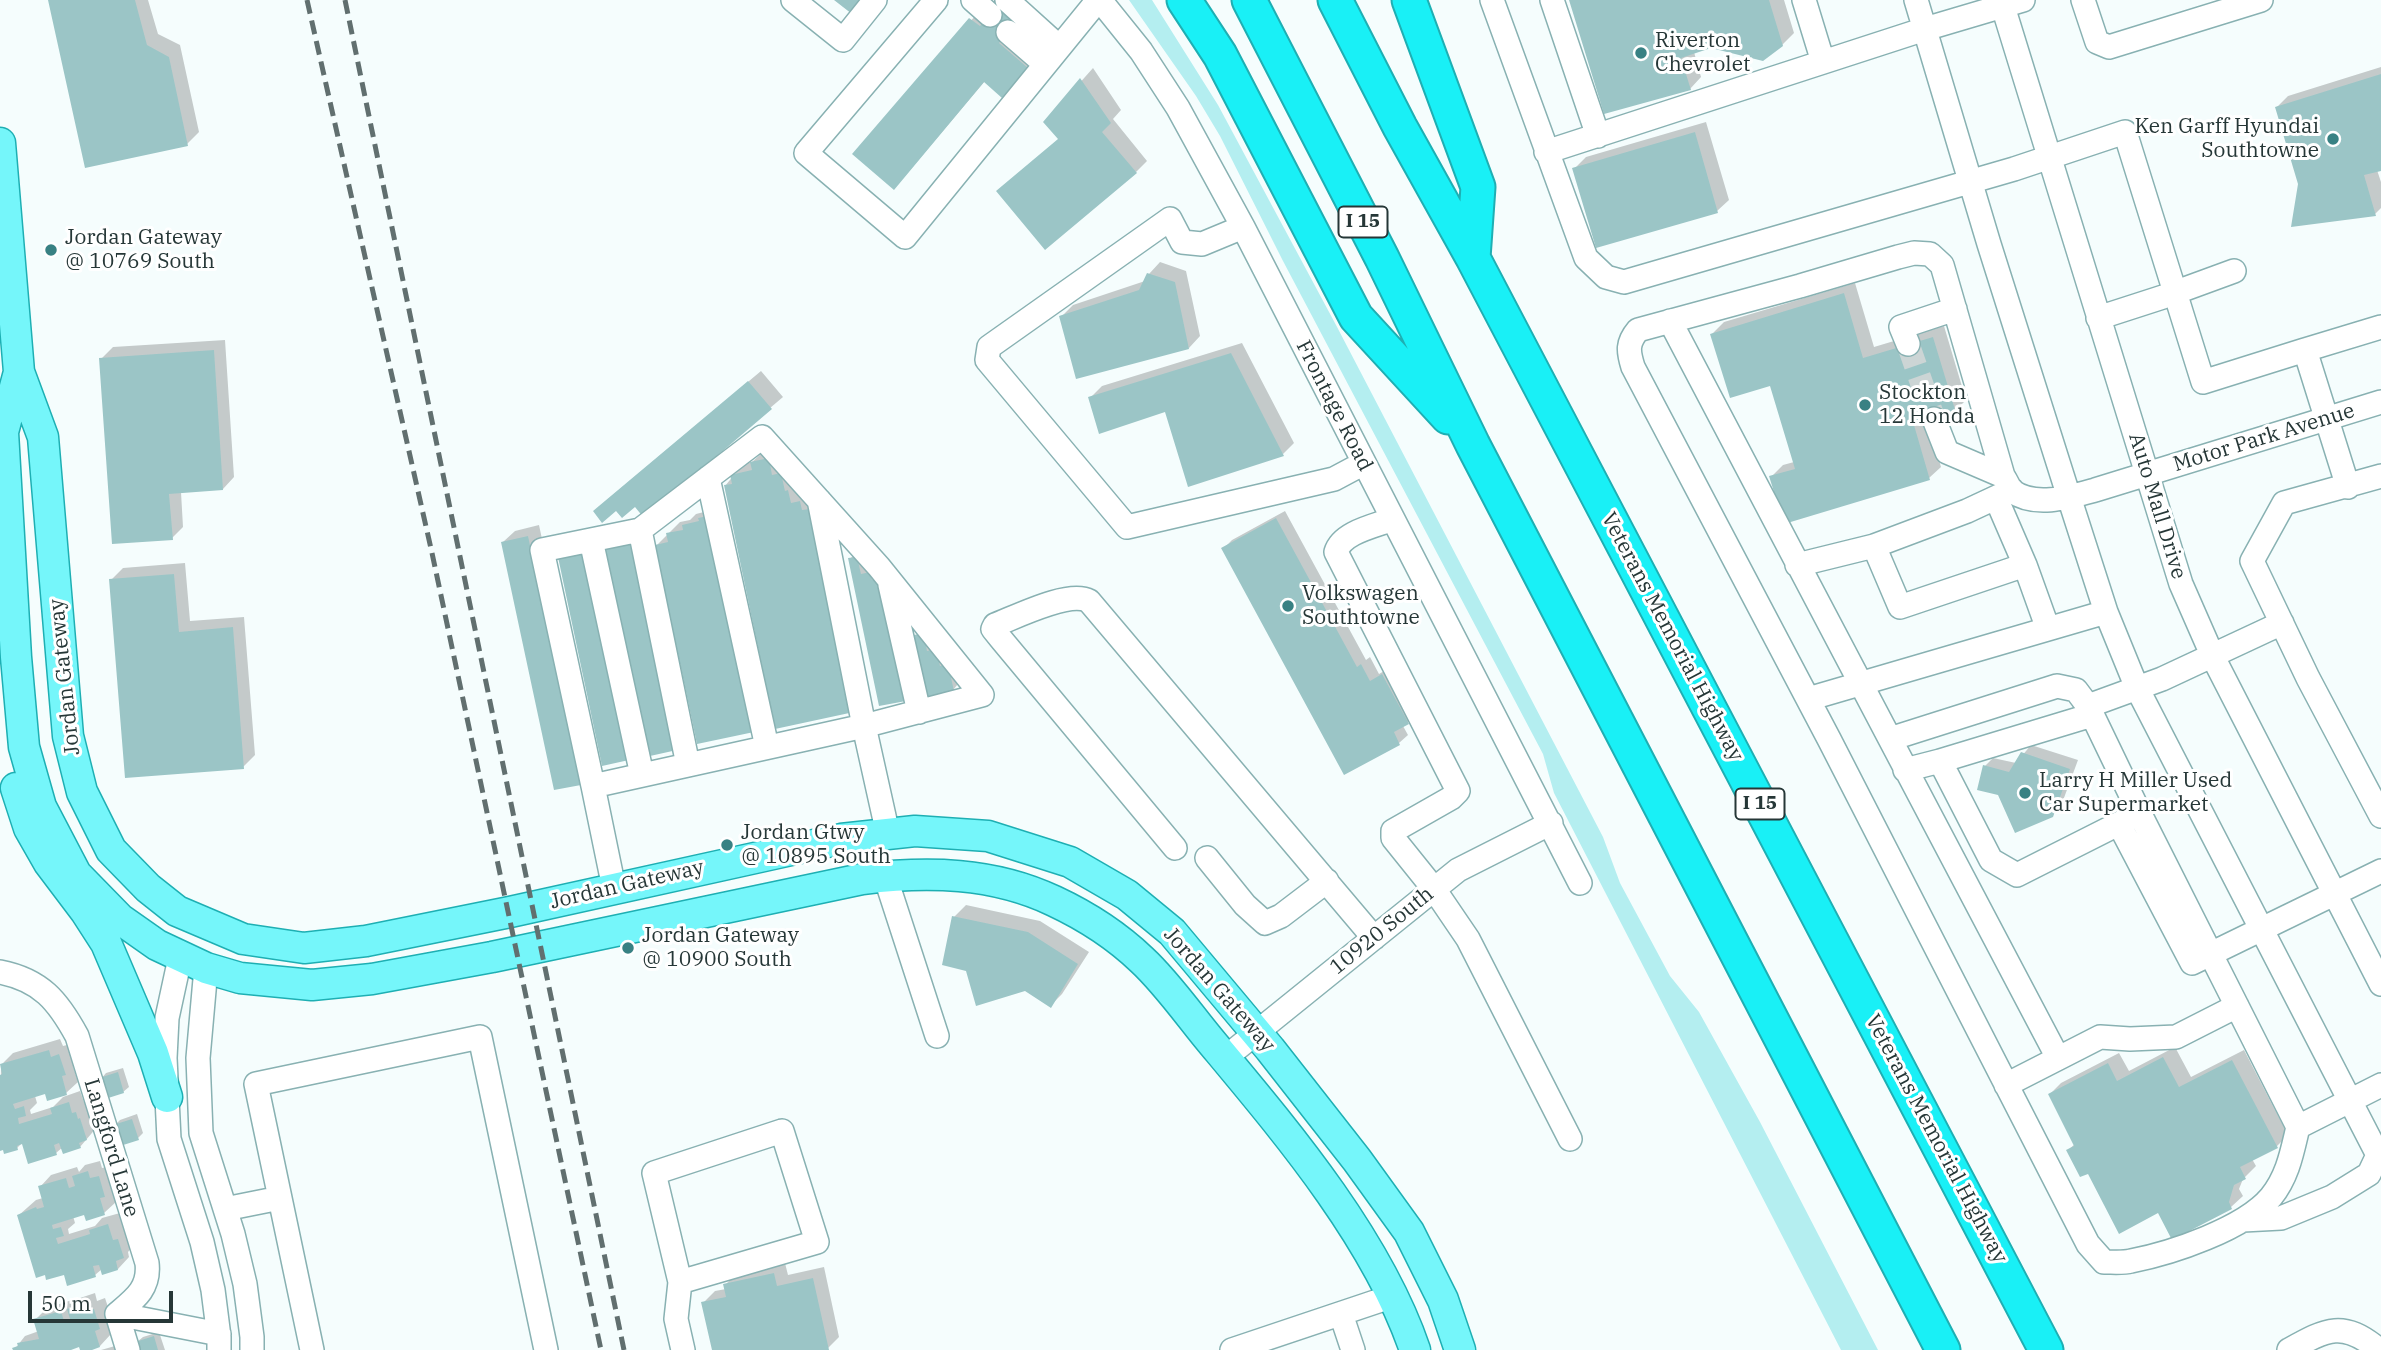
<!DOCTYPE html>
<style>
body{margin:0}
#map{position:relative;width:2381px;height:1350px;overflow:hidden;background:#f5fdfd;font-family:"IBM Plex Serif",serif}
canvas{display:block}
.scale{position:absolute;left:28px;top:1291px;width:145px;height:32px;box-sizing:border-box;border:4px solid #263737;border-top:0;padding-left:9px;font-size:21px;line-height:24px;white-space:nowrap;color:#263737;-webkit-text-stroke:5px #fff;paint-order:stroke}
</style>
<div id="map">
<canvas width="2381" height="1350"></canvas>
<div class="scale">50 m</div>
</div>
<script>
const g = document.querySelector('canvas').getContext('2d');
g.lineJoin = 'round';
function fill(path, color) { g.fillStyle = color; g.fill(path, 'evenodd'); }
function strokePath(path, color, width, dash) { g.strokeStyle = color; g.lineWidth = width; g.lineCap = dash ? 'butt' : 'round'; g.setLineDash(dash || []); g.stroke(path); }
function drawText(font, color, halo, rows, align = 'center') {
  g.font = font + ' "IBM Plex Serif",serif'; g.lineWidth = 6; g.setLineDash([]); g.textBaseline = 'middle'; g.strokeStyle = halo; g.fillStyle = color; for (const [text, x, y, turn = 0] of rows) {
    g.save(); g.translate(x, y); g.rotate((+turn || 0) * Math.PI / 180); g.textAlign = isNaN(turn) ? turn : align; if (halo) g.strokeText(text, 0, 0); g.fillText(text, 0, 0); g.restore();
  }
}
const green = new Path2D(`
 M 1129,0 L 1152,0 L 1218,105 L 1336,325 L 1603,837 L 1620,883 L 1670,976 L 1699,1012 L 1760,1122 L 1878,1350 L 1841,1350 L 1554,793 L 1543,754 L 1283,261 L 1220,136 L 1196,96 Z`);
const shadow = new Path2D(`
 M 50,0 L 148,0 L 158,34 L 180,45 L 199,132 L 187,144 Z
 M 1571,0 L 1784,0 L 1794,33 L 1782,45 L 1711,46 L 1694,52 L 1701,77 L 1690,89 Z
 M 982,8 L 1039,55 L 1013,84 L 985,81 L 905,176 L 855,154 Z
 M 2381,67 L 2381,169 L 2377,170 L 2381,182 L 2381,208 L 2375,214 L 2293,225 L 2300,184 L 2277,107 L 2288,96 Z
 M 1093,68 L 1121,110 L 1113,119 L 1147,161 L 1136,172 L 1059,138 L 1045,122 Z
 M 1706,122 L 1729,200 L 1717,211 L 1597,246 L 1574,169 L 1586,157 Z
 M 1160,262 L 1186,271 L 1200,336 L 1189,348 L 1061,317 L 1073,305 L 1145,281 L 1149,274 Z
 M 1855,283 L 1874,347 L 1944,326 L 1966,400 L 1955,411 L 1927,420 L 1941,467 L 1929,478 L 1771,477 L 1783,465 L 1794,462 L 1771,384 L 1712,334 L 1724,322 Z
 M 225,340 L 234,477 L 223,489 L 181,492 L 183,527 L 172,538 L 101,359 L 113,347 Z
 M 1242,343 L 1294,443 L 1283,454 L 1166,410 L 1090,398 L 1102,386 Z
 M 761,371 L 783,397 L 644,515 L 635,505 L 607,500 Z
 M 764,451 L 811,491 L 864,699 L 725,486 L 743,464 L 752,462 Z
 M 708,511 L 764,719 L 657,545 L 680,522 L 690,520 L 696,514 Z
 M 1285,511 L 1366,660 L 1370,657 L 1379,674 L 1391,667 L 1417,714 L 1403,726 L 1408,735 L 1399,743 L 1345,773 L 1223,549 L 1232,540 Z
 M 539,525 L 592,771 L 581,783 L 556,788 L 503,542 L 515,531 Z
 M 858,550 L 889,571 L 914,690 L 850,559 Z
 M 185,563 L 190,621 L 244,617 L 255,755 L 243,767 L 111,580 L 123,568 Z
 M 921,630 L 953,660 L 958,684 L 953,690 L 916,636 Z
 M 2031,745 L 2078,760 L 2061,806 L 2052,815 L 1985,766 L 1993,758 L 2016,763 Z
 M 966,905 L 1040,921 L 1089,952 L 1062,994 L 1051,1005 L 954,917 Z
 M 60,1039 L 63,1046 L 71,1044 L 76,1062 L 73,1066 L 78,1082 L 66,1093 L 46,1092 L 35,1096 L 37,1103 L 30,1110 L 31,1114 L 53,1107 L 63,1097 L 80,1091 L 84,1102 L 87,1101 L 97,1127 L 80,1147 L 63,1147 L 56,1153 L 23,1142 L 17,1148 L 0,1149 L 1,1065 L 13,1053 Z
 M 2175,1047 L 2191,1077 L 2244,1050 L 2288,1135 L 2277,1146 L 2252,1159 L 2256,1166 L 2243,1179 L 2239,1189 L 2243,1196 L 2231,1207 L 2159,1211 L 2089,1172 L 2068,1150 L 2075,1144 L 2050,1094 L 2061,1083 L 2119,1053 L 2129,1071 Z
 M 123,1068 L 129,1087 L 123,1092 L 101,1079 L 106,1073 Z
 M 137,1114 L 143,1133 L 138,1138 L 115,1125 L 120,1120 Z
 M 100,1161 L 102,1168 L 110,1166 L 116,1184 L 112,1187 L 116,1202 L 104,1213 L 87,1218 L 85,1213 L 73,1216 L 75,1223 L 68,1229 L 69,1234 L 95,1226 L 102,1218 L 120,1213 L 125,1230 L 129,1228 L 134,1245 L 128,1252 L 129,1257 L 118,1269 L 102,1269 L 95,1275 L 65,1272 L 19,1215 L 36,1200 L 43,1198 L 40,1187 L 51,1175 L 77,1167 L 79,1172 L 85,1165 Z
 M 785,1263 L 788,1275 L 824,1267 L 839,1337 L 828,1348 L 819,1350 L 713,1350 L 703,1303 L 715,1291 L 726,1289 L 725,1285 L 737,1273 Z
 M 95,1293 L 97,1301 L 105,1298 L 111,1316 L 107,1320 L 111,1334 L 100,1346 L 86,1350 L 82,1350 L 81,1345 L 68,1350 L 14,1350 L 25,1336 L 39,1331 L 35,1320 L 47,1308 L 72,1300 L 74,1304 L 80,1298 Z
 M 159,1332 L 165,1350 L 140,1350 L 137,1342 L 143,1337 Z
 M 115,1346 L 116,1350 L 101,1350 Z`);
const building = new Path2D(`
 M 48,0 L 135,0 L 147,45 L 169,57 L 188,146 L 85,168 Z
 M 834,0 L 863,0 L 852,14 Z
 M 1569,0 L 1769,0 L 1783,46 L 1763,61 L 1711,48 L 1681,58 L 1691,90 L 1604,114 Z
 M 997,6 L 1017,22 L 999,43 L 1028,68 L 1002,98 L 984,82 L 894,190 L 852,154 L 969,18 L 980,26 Z
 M 2381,74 L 2381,171 L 2364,175 L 2376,216 L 2291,227 L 2298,184 L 2275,107 Z
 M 1080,78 L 1111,123 L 1102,132 L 1137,173 L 1045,250 L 996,191 L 1058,139 L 1043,122 Z
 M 1695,132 L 1718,213 L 1596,248 L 1572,168 Z
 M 1147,273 L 1175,282 L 1189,349 L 1076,379 L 1059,316 L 1139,290 Z
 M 1844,293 L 1863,358 L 1933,337 L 1956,413 L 1914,425 L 1930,480 L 1784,524 L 1769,476 L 1795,469 L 1770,386 L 1730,398 L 1710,334 Z
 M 214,350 L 223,490 L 169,494 L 173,540 L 112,544 L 99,358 Z
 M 1231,353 L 1284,456 L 1188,487 L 1165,412 L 1099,434 L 1088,397 Z
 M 748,381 L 772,409 L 644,518 L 635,507 L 622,518 L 616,511 L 602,523 L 593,511 Z
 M 769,458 L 772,475 L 781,473 L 785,491 L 788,490 L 791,503 L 800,501 L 802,510 L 810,509 L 854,712 L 775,729 L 724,485 L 732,484 L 730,475 L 752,470 L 750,462 Z
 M 708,516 L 754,732 L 697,744 L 655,545 L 668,542 L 666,533 L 683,530 L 682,525 L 699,521 L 698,518 Z
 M 1276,518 L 1357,667 L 1361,664 L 1370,681 L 1382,674 L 1409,724 L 1394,732 L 1400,745 L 1344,775 L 1221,548 Z
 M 528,536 L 581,785 L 554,790 L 501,542 Z
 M 633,541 L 677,750 L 650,756 L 605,547 Z
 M 585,551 L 629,760 L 602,766 L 558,557 Z
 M 857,557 L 861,574 L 870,572 L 872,580 L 880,579 L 906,701 L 879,706 L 848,558 Z
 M 174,574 L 179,632 L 233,627 L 244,769 L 125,778 L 109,579 Z
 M 924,633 L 927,651 L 936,649 L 940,666 L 948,664 L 954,691 L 927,697 L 914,635 Z
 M 2021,752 L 2070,769 L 2053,817 L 2015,833 L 1998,795 L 1977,790 L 1983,765 L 2009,772 Z
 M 952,916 L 1028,932 L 1078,964 L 1051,1008 L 1025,991 L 976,1006 L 966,971 L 942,965 Z
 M 49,1050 L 51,1057 L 59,1054 L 66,1075 L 62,1076 L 67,1095 L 47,1101 L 45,1094 L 13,1104 L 15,1109 L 24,1106 L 26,1116 L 18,1118 L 19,1124 L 52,1114 L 50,1108 L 69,1102 L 72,1113 L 76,1112 L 78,1119 L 80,1118 L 87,1140 L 79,1143 L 81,1148 L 63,1154 L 59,1143 L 54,1145 L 57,1155 L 28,1164 L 22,1144 L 17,1146 L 18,1150 L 4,1154 L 3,1150 L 0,1151 L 0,1075 L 2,1074 L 0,1064 Z
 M 2163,1057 L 2179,1087 L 2232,1060 L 2278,1148 L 2240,1167 L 2246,1179 L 2234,1185 L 2229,1202 L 2232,1209 L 2172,1240 L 2158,1213 L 2119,1234 L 2088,1174 L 2080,1177 L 2066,1150 L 2074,1146 L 2048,1094 L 2108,1063 L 2117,1081 Z
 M 118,1072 L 124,1093 L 105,1099 L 99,1078 Z
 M 132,1119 L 139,1140 L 120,1146 L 113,1125 Z
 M 88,1171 L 90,1178 L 99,1176 L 105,1197 L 100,1198 L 105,1215 L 86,1221 L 84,1215 L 52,1225 L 53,1229 L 61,1227 L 64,1236 L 56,1238 L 58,1244 L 90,1234 L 89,1230 L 108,1224 L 113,1240 L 118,1239 L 124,1258 L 116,1261 L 118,1270 L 102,1275 L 99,1265 L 93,1266 L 96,1277 L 67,1286 L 64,1275 L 46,1280 L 45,1275 L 36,1278 L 17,1215 L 36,1207 L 37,1209 L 44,1207 L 38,1186 L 66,1178 L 69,1188 L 75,1186 L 72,1176 Z
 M 774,1273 L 777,1286 L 813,1278 L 829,1350 L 712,1350 L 701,1302 L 726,1297 L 723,1284 Z
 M 83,1304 L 86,1311 L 94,1309 L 100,1329 L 95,1331 L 100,1347 L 92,1350 L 80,1350 L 79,1347 L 71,1350 L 13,1350 L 12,1348 L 18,1346 L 17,1343 L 39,1339 L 33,1319 L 61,1311 L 64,1321 L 70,1319 L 67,1309 Z
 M 154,1336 L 158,1350 L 138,1350 L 135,1342 Z`);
const minorTunnel = new Path2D(`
 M 1908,344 L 1934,419`);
const minor = new Path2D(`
 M 793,0 L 843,40 L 875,0
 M 936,0 L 806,153 L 905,237 L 1098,0
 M 973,0 L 990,15
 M 1007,0 L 1059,47
 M 1100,0 L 1141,51 L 1178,108 L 1243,227 L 1580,883
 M 1492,0 L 1586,258 L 1606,277 L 1624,282 L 2014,169 L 2125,132 L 2203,382 L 2305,350
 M 1552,0 L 1598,136
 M 1804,0 L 1823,62
 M 1916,0 L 1989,244 L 2069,497 L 2106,612 L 2137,688 L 2378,1155 L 2369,1174 L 2332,1197 L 2281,1218 L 2243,1220
 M 2001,0 L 2181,584 L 2213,657 L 2381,984
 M 2083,0 L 2097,42 L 2109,47 L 2261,0
 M 1008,32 L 1045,64
 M 1546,152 L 1925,29 L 2023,0
 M 1243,227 L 1202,244 L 1182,242 L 1170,219 L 989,347 L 987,360 L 1127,527 L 1334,479 L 1364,463
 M 2098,318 L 2163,297 L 2234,271
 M 1670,321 L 1890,739 L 2057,686 L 2076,690 L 2088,706
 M 1908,344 L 1901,327 L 1955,309
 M 1934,419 L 1947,452 L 2003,476
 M 2381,476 L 2284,503 L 2252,561 L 2308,678 L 2381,816
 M 708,478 L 767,747
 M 2348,487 L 2305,350 L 2381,327
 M 1996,498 L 2025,565
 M 819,500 L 864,726 L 982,695 L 879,567 L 762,437 L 640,530 L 542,550 L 593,786 L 864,726 L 888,834
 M 1393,519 C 1375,526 1342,532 1336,552 L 1458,791 L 1451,798 L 1393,831 L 1393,838 L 1434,889 L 1468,939 L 1570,1139
 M 640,530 L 688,765
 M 591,540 L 642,775
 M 1874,546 L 1900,607 L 2025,565 L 2048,629
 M 1797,565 L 1874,546 L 1967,511 L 2012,490
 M 890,585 L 919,712
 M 2282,623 L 2162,679 L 2088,706 L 2140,814 L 2298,1127 L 2381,1085
 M 1808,699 L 2106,612
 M 1890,739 L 2058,1058
 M 1940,761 L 2092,715
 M 1905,770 L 1940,761 L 1991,860 L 2017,875 L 2130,818
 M 593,786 L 614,888
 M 2119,824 L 2192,963 L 2381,871
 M 1175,848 L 1001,639 L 993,629 L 995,625 C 1016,617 1069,590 1089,601 L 1374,938
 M 1207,858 L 1245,905 L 1265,923 L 1281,916 L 1327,881
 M 885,876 L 937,1036
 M 180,958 L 167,1018 L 165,1058 L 169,1139 L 202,1242 L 213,1290 L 219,1337 L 219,1350
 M 206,968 L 198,1058 L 201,1133 L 233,1234 L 245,1284 L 252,1337 L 252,1350
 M 0,972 C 41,980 58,1001 77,1036 L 147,1263 C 150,1288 135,1299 117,1314 L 128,1350
 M 1225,1058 L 1458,870 L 1551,823
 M 2006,1085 L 2100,1037 L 2130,1039 L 2176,1037 L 2237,1006
 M 2298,1127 C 2292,1152 2288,1176 2271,1197 C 2244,1229 2172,1253 2131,1261 C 2123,1263 2113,1262 2104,1262 L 2088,1244 L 1829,739 L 1633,367 C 1628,351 1627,343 1638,330 L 1800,286 L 1898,257 L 1914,253 L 1930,254 L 1942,265 L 2003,476 C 2006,480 2009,488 2012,491 C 2035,508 2070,497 2095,490 L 2381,402
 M 225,1209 L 280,1198
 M 680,1282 L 817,1242 L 782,1131 L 654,1173 L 680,1282 L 676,1319 L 683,1350
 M 117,1314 L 219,1334
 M 1341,1314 L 1353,1350
 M 312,1350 L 256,1084 L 480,1037 L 546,1350
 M 1232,1350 L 1393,1296
 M 2289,1350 C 2327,1329 2343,1320 2379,1350`);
const major = new Path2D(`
 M 0,143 L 19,372 L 3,432 L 16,657 L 24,747 L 41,807 L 76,874 L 120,919 L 157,945 L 206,968 L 240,978 L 312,985 L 372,979 L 492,957 L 862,879 C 927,871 993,872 1054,901 C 1086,916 1117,936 1142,960 C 1168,984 1191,1018 1214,1045 C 1289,1135 1377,1239 1415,1350
 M 19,372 L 43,437 L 68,736 L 82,792 L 111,850 L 148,888 L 177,911 L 243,939 L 304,948 L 366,941 L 510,912 L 841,839 L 915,831 L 988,836 L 1070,862 L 1127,895 L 1172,932 L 1270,1049 L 1357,1160 L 1409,1232 L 1443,1300 L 1460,1350
 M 16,788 L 29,828 L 49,863 L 86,912 L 106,943 L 153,1053 L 167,1097`);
const highway = new Path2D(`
 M 1184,0 L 1220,55 L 1356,317 L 1448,417
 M 1249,0 L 1382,258 L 1473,445 L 1943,1350
 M 1335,0 L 1400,127 L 1473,258 L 2046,1350
 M 1409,0 L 1478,187 L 1473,258`);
const rail = new Path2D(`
 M 307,0 L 432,553 L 601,1350
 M 345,0 L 624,1350`);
const markers = [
 [1641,53,7,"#388183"],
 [2333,139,7,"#388183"],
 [51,250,7,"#388183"],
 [1865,405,7,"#388183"],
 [1288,606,7,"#388183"],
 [2025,793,7,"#388183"],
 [727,845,7,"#388183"],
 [628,948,7,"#388183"]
];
const shields = [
 [1363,222,49],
 [1760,804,49]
];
const shieldNames = [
 ["I 15",1363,222],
 ["I 15",1760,804]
];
const poiNames = [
 ["Riverton",1655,41],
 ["Chevrolet",1655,65],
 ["Ken Garff Hyundai",2319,127,"right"],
 ["Southtowne",2319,151,"right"],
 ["Jordan Gateway",65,238],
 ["@ 10769 South",65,262],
 ["Stockton",1879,393],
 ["12 Honda",1879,417],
 ["Volkswagen",1302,594],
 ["Southtowne",1302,618],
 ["Larry H Miller Used",2039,781],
 ["Car Supermarket",2039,805],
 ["Jordan Gtwy",741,833],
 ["@ 10895 South",741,857],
 ["Jordan Gateway",642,936],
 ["@ 10900 South",642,960]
];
const streetNames = [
 ["Frontage Road",1334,406,63],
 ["Motor Park Avenue",2264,438,-17],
 ["Auto Mall Drive",2157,506,73],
 ["Veterans Memorial Highway",1672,637,62],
 ["Jordan Gateway",65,677,-96],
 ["Jordan Gateway",627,885,-13],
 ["10920 South",1382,931,-39],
 ["Jordan Gateway",1219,990,49],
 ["Veterans Memorial Highway",1936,1139,62],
 ["Langford Lane",111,1148,73]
];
fill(green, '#b4eef0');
fill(shadow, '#0003');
fill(building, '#9bc5c6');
strokePath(minorTunnel, '#ccd5d5', 23, [23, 11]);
strokePath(minor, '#88b1b2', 26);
strokePath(major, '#1eafb3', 33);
strokePath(highway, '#1eafb3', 37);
strokePath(minor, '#fff', 23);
strokePath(major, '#75f6fa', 30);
strokePath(highway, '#19f0f6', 33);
strokePath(rail, '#616f6f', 5, [14, 7]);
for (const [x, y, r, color] of markers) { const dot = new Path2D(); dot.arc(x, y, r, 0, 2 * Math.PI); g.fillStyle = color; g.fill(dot); strokePath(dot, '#fff', 2.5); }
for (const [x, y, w] of shields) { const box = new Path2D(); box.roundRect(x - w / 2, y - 15.5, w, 31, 5); g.fillStyle = '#fff'; g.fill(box); strokePath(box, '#263737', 2); }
drawText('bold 19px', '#263737', null, shieldNames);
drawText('21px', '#263737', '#fff', poiNames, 'left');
drawText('21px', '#263737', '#fff', streetNames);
</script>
